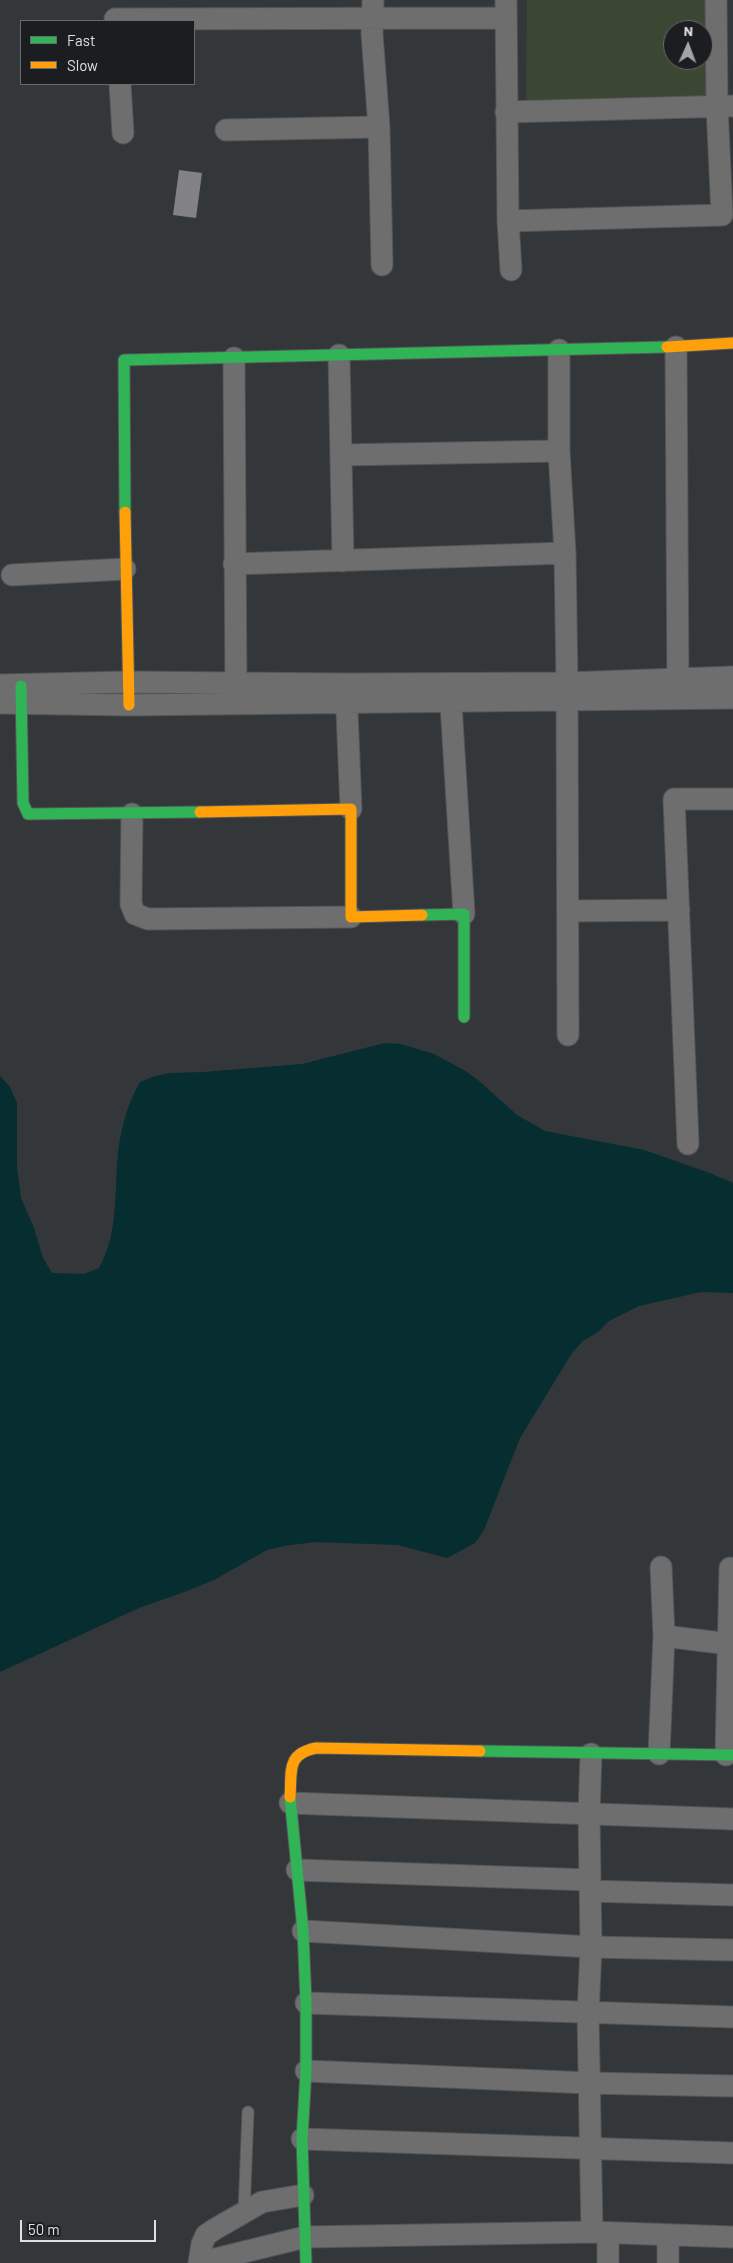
<!DOCTYPE html>
<style>
body{margin:0}
#map{position:relative;width:733px;height:2263px;overflow:hidden;background:#34373a;font-family:Barlow,sans-serif}
canvas{display:block}
.legend{position:absolute;left:20px;top:20px;width:175px;height:65px;box-sizing:border-box;background:#1b1d20;border:1px solid #696b6e;margin:0;padding:6px 9px;list-style:none;font-size:15px;color:#dee1e4}
.legend li{display:flex;align-items:center;gap:10px;height:25px}
.legend b{width:25px;border:1px solid #696b6e}
.north{position:absolute;left:663px;top:20px;width:50px;height:50px;box-sizing:border-box;background:#1b1d20;border:1px solid #696b6e;border-radius:50%;rotate:2deg;font-size:14px;font-weight:700;line-height:20px;text-align:center;color:#dee1e4}
.north::after{content:'';display:block;margin:auto;width:18px;height:22px;background:#a2a6a8;clip-path:polygon(50% 0,100% 100%,50% 72%,0 100%)}
.scale{position:absolute;left:20px;top:2220px;width:136px;height:22px;box-sizing:border-box;border:2px solid #dee1e4;border-top:0;padding-left:6px;font-size:15px;line-height:18px;white-space:nowrap;color:#dee1e4;-webkit-text-stroke:4px #1b1d20;paint-order:stroke}
</style>
<div id="map">
<canvas width="733" height="2263"></canvas>
<ul class="legend">
<li><b style="height:6px;background:#30b455"></b>Fast</li>
<li><b style="height:6px;background:#ff9f0a"></b>Slow</li>
</ul>
<div class="north">N</div>
<div class="scale">50 m</div>
</div>
<script>
const g = document.querySelector('canvas').getContext('2d');
g.lineJoin = 'round';
function fill(path, color) { g.fillStyle = color; g.fill(path, 'evenodd'); }
function strokePath(path, color, width, dash) { g.strokeStyle = color; g.lineWidth = width; g.lineCap = dash ? 'butt' : 'round'; g.setLineDash(dash || []); g.stroke(path); }
const green = new Path2D(`
 M 527,0 L 710,0 L 713,102 L 526,109 ZM 673,30 L 703,30 L 703,60 L 673,60 Z`);
const water = new Path2D(`
 M 385,1043 L 401,1044 L 434,1054 L 464,1070 L 478,1080 L 517,1115 L 545,1131 L 644,1150 L 710,1173 L 733,1183 L 733,1293 L 701,1292 L 639,1306 L 609,1321 L 598,1332 L 583,1341 L 572,1353 L 520,1438 L 484,1530 L 475,1543 L 447,1558 L 398,1545 L 315,1542 L 284,1546 L 267,1550 L 214,1580 L 187,1591 L 139,1608 L 0,1672 L 0,1076 L 10,1087 L 17,1103 L 17,1167 L 21,1198 L 34,1228 L 43,1258 L 52,1273 L 84,1274 L 99,1268 C 117,1236 115,1199 117,1163 C 119,1136 126,1106 140,1082 L 155,1076 L 171,1073 L 203,1072 L 302,1064 Z`);
const building = new Path2D(`
 M 179,170 L 202,173 L 196,218 L 173,215 Z`);
const lane = new Path2D(`
 M 244,2213 L 248,2112`);
const street = new Path2D(`
 M 373,0 L 372,34 L 379,127
 M 506,0 L 508,221 L 511,270
 M 115,19 L 506,18
 M 120,84 L 123,133
 M 506,112 L 733,106
 M 226,130 L 379,127 L 382,265
 M 508,221 L 722,215 L 717,106 L 716,0
 M 676,347 L 678,694
 M 559,350 L 559,451 L 565,553 L 567,683 L 568,1035
 M 339,355 L 343,561
 M 234,358 L 236,695
 M 341,455 L 559,451
 M 234,564 L 565,553
 M 12,575 L 125,569
 M 0,685 L 127,682 L 346,684 L 567,683 L 733,677
 M 346,687 L 351,809
 M 450,688 L 464,914
 M 0,703 L 129,705 L 733,698
 M 132,814 L 131,904 L 135,914 L 148,919 L 351,917
 M 568,911 L 679,910
 M 688,1144 L 674,799 L 733,799
 M 664,1636 L 729,1644
 M 591,1754 L 589,1814 L 591,1947 L 588,2014 L 592,2232
 M 659,1754 L 664,1636 L 661,1567
 M 726,1755 L 730,1568
 M 290,1803 L 733,1819
 M 297,1870 L 590,1880
 M 590,1891 L 733,1895
 M 303,1931 L 591,1947 L 733,1950
 M 306,2003 L 733,2017
 M 306,2071 L 589,2083 L 733,2086
 M 302,2139 L 733,2153
 M 303,2195 L 262,2202 L 215,2229 L 206,2235 L 202,2244 L 199,2263 L 305,2237 L 592,2232 L 733,2237
 M 668,2235 L 668,2263
 M 608,2263 L 608,2234`);
const fast = new Path2D(`
 M 125,512 L 124,360 L 667,347
 M 21,686 L 23,803 L 28,814 L 200,812
 M 422,915 L 464,914 L 464,1017
 M 480,1751 L 733,1755
 M 290,1797 L 303,1931 L 306,2003 L 306,2071 L 302,2139 L 306,2263`);
const slow = new Path2D(`
 M 667,347 L 733,343
 M 125,512 L 129,705
 M 200,812 L 351,809 L 351,917 L 422,915
 M 290,1797 C 292,1771 286,1754 316,1748 L 480,1751`);
fill(green, '#3b4633');
fill(water, '#062d2f');
fill(building, '#828183');
strokePath(lane, '#535658', 13);
strokePath(street, '#535658', 23);
strokePath(fast, '#535658', 13);
strokePath(slow, '#535658', 13);
strokePath(lane, '#6f6e6f', 11);
strokePath(street, '#6f6e6f', 21);
strokePath(fast, '#30b455', 11);
strokePath(slow, '#ff9f0a', 11);
</script>
